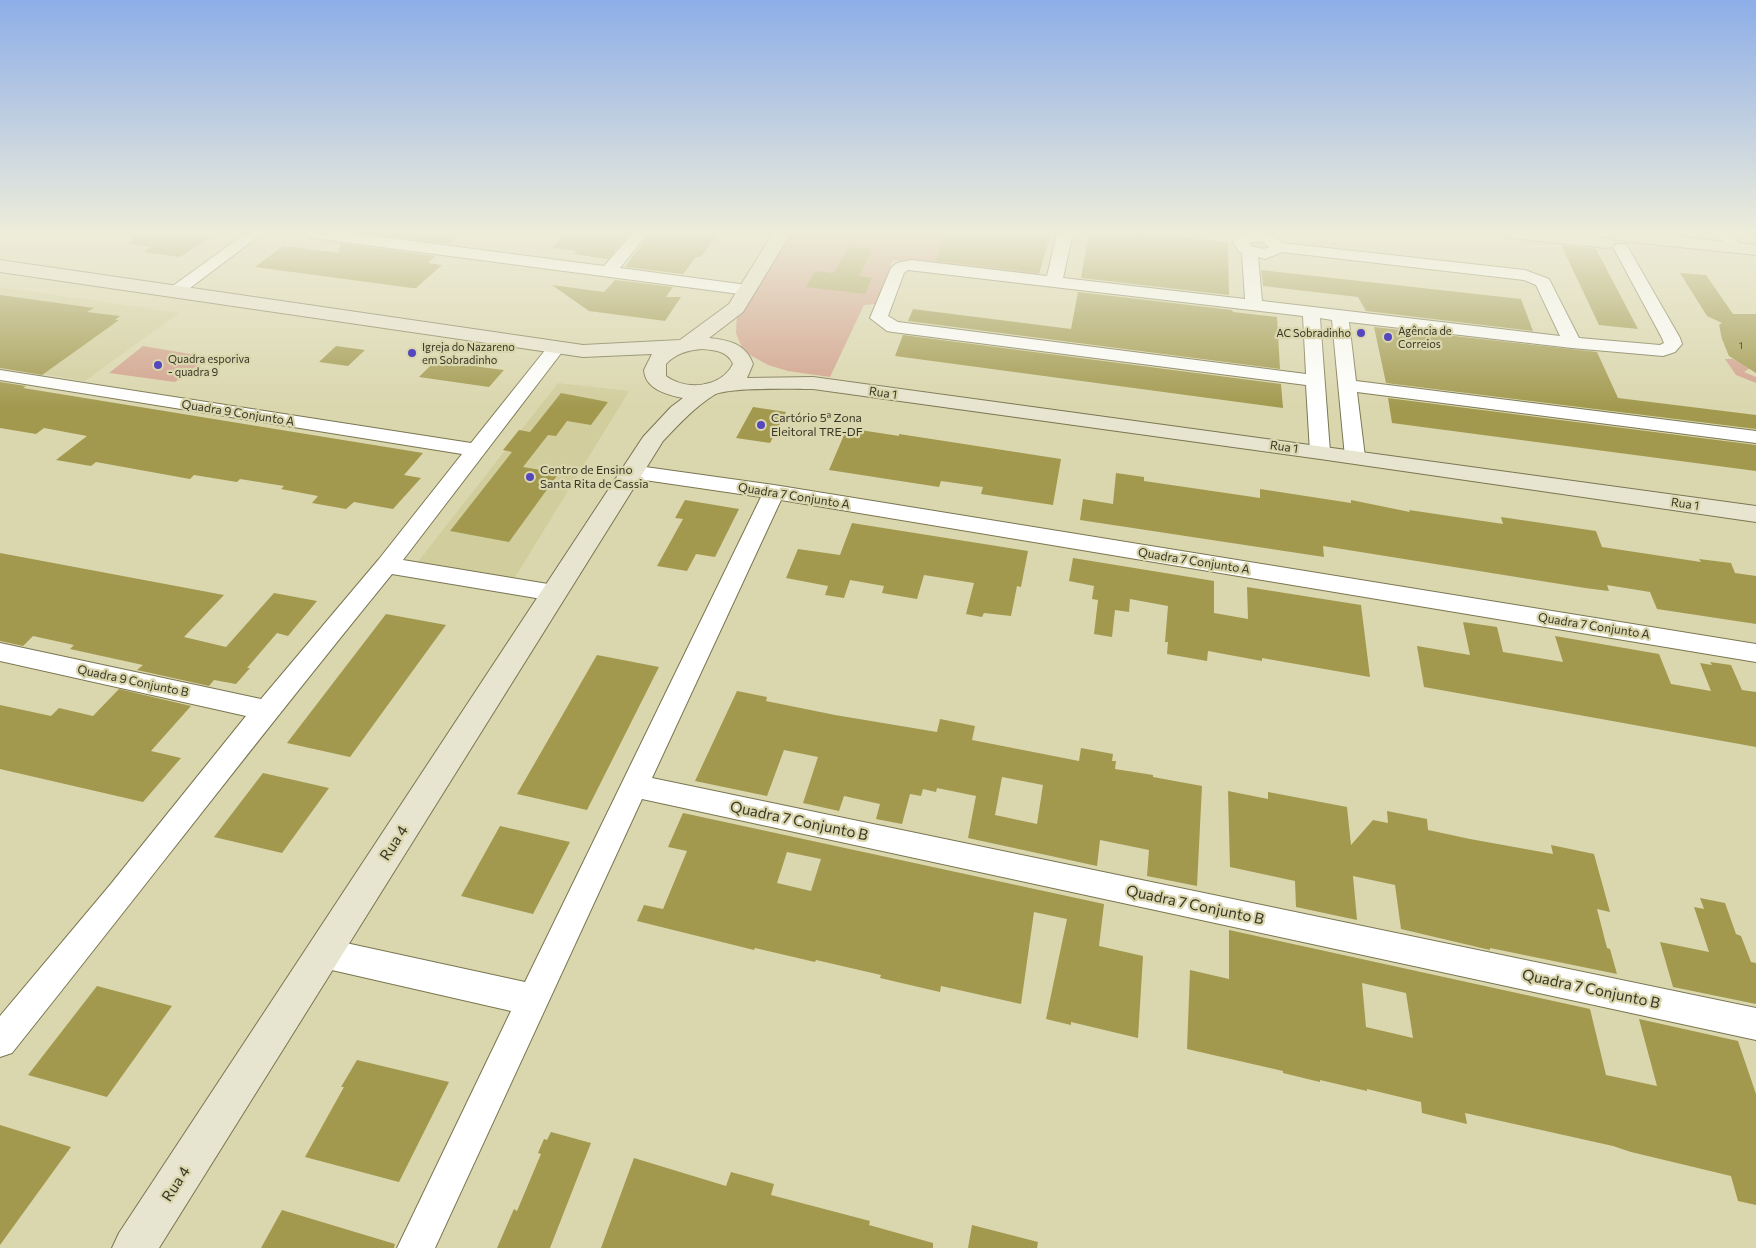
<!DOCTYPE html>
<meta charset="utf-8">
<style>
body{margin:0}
canvas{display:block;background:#dad6ad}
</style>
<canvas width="1756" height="1248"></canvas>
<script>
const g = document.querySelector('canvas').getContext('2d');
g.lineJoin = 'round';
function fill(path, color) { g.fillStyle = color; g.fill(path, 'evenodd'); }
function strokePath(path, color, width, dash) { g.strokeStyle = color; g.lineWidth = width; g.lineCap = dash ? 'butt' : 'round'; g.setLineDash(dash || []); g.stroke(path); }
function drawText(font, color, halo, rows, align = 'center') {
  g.font = font + ' Commissioner,sans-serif'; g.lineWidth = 4.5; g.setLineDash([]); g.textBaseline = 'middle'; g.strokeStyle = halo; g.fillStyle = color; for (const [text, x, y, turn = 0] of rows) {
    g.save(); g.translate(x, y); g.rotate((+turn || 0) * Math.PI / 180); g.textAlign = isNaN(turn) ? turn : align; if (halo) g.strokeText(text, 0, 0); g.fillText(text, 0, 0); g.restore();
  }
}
const built = new Path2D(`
 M 0,287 L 179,313 L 85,381 L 0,367 Z
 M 558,383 L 629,391 L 514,579 L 417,563 Z`);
const green = new Path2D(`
 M 788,233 L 1051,233 L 1038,277 L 893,260 L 876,304 L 864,305 L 830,377 L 788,371 L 768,365 L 743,351 L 736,333 L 737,312 Z
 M 143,346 L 208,357 L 175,382 L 109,373 Z
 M 1725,359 L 1733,359 L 1750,368 L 1744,372 L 1756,377 L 1756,383 L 1736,375 Z`);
const building = new Path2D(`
 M 132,233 L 184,233 L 210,237 L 180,257 L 144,252 L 151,247 L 131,244 Z
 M 368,233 L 460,233 L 449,244 Z
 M 566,233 L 630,233 L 608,259 L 573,254 L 577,251 L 552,248 Z
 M 650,233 L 718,233 L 701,257 L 696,257 L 683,274 L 625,267 Z
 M 946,233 L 1051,233 L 1039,273 L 936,261 Z
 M 1089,233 L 1138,233 L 1228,242 L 1229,295 L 1081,278 Z
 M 340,243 L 435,256 L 428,263 L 442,265 L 416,288 L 412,288 L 255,267 L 283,246 L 339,253 Z
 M 1561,245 L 1596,249 L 1638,329 L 1599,325 Z
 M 848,247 L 873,249 L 859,276 L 872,278 L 865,294 L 806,287 L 815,271 L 834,273 Z
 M 1261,270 L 1521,299 L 1533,331 L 1366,311 L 1358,297 L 1263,286 Z
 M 1680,273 L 1706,275 L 1733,314 L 1756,314 L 1756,373 L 1729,356 L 1722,339 L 1719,325 L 1722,323 L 1707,316 Z
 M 615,280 L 673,287 L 666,297 L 681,297 L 665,321 L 589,311 L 552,285 L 604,292 Z
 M 1078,292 L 1232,310 L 1233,312 L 1277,317 L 1280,369 L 908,321 L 913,309 L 1071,329 Z
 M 0,295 L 94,308 L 87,312 L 120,316 L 115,320 L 119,320 L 42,375 L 0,368 Z
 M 1374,327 L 1597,352 L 1618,398 L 1756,415 L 1756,429 L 1386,383 Z
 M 903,335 L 1281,384 L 1283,408 L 895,356 Z
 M 336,346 L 365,350 L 348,366 L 319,362 Z
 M 436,360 L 488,368 L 504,370 L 489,387 L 419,377 Z
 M 0,382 L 26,386 L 23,388 L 423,453 L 404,475 L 421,478 L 393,509 L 354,502 L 346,509 L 312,503 L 318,496 L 281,489 L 284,486 L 240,479 L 237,482 L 194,475 L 190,479 L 96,462 L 91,466 L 56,460 L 87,436 L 44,428 L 36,434 L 0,428 Z
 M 561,393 L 608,402 L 591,425 L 567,421 L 556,436 L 548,435 L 523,467 L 559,473 L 509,542 L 450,531 L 512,452 L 503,450 L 519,430 L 530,432 Z
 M 1388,398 L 1756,445 L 1756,471 L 1392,423 Z
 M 753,407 L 786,412 L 770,443 L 736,438 Z
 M 847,428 L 899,436 L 899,434 L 1061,459 L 1053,505 L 981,494 L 983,487 L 941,481 L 939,487 L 829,470 Z
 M 1116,473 L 1144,477 L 1144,481 L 1260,498 L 1260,489 L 1351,503 L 1351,500 L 1410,512 L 1409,510 L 1503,524 L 1501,517 L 1596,531 L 1602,547 L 1701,562 L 1699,559 L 1731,563 L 1735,573 L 1756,576 L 1756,624 L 1657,609 L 1650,592 L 1607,585 L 1609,591 L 1585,588 L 1323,546 L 1324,557 L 1080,520 L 1083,499 L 1113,504 Z
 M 685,500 L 739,509 L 715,557 L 696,554 L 687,571 L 657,566 L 683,519 L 675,518 Z
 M 852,523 L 1028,551 L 1021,587 L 1017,586 L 1011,616 L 984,613 L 982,617 L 966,614 L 974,583 L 924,575 L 917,599 L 882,593 L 884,586 L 850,580 L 844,598 L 825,595 L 828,586 L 786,578 L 798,549 L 840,555 Z
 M 0,553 L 224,595 L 184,637 L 226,647 L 274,593 L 317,601 L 288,636 L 277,633 L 247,668 L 250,668 L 236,684 L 214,680 L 209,686 L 137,670 L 143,665 L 70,649 L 74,645 L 33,636 L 23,646 L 0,641 Z
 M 1073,558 L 1214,581 L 1214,613 L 1248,619 L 1247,587 L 1361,605 L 1370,677 L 1262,658 L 1262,661 L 1208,651 L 1207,661 L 1167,654 L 1168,642 L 1165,642 L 1168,606 L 1130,599 L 1129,612 L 1115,610 L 1112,637 L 1094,634 L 1098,600 L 1092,599 L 1094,586 L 1069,581 Z
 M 386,614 L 446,625 L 350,757 L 287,743 Z
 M 1463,622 L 1497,627 L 1503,652 L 1563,662 L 1555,636 L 1659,654 L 1671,684 L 1711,691 L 1700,663 L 1712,665 L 1710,662 L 1731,665 L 1742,690 L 1756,692 L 1756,747 L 1424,687 L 1417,646 L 1470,655 Z
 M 597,655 L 659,667 L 587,810 L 517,794 Z
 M 119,689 L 191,706 L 151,751 L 181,758 L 143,802 L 0,769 L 0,705 L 51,716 L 59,708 L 93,716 Z
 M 737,691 L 767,697 L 766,701 L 835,715 L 937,732 L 940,719 L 975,726 L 972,740 L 1079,761 L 1081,748 L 1113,754 L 1112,761 L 1116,761 L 1115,769 L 1153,775 L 1153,777 L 1202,786 L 1197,886 L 1147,876 L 1149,850 L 1100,840 L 1097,866 L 968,838 L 976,796 L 937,788 L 936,792 L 923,789 L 921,796 L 910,794 L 902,824 L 876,819 L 880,804 L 844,796 L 839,811 L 803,803 L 818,757 L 784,750 L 767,796 L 695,781 ZM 1002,777 L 1043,785 L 1037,824 L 995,815 Z
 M 263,773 L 329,788 L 282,853 L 214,837 Z
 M 1228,791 L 1268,799 L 1268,792 L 1347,807 L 1351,845 L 1373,820 L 1388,823 L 1387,811 L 1427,819 L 1428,830 L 1470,839 L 1553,854 L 1551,845 L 1594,854 L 1610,912 L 1597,909 L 1607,948 L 1610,949 L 1617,974 L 1490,948 L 1490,950 L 1401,929 L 1395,885 L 1353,876 L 1357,920 L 1296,907 L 1295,881 L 1230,867 Z
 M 683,813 L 1104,904 L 1099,946 L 1143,956 L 1138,1038 L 1071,1022 L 1071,1025 L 1046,1019 L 1067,919 L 1034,912 L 1021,1004 L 941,986 L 940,992 L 880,978 L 881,975 L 816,960 L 815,962 L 755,948 L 754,950 L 637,921 L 644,905 L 663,909 L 687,851 L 668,847 ZM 787,852 L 821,859 L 811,891 L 777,883 Z
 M 500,826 L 570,842 L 533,914 L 461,896 Z
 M 1700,898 L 1725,903 L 1736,934 L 1741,936 L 1751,962 L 1756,963 L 1756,1004 L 1673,987 L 1660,942 L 1709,952 L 1694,907 L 1704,909 Z
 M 1229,930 L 1590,1009 L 1606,1075 L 1657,1086 L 1639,1019 L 1738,1041 L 1756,1094 L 1756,1205 L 1738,1201 L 1731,1176 L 1631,1152 L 1613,1146 L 1465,1113 L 1467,1124 L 1422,1113 L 1421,1102 L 1367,1089 L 1367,1091 L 1320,1080 L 1320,1082 L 1283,1073 L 1283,1071 L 1187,1049 L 1190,970 L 1229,979 ZM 1362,983 L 1406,993 L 1413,1038 L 1366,1027 Z
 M 97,986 L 172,1006 L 107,1097 L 28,1075 Z
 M 357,1060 L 449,1082 L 399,1182 L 305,1157 L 344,1087 L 341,1087 Z
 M 0,1125 L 71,1147 L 0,1245 Z
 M 551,1132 L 591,1143 L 550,1248 L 497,1248 L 514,1209 L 517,1211 L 541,1154 L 538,1153 L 544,1139 L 547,1140 Z
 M 634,1158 L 726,1186 L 731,1172 L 774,1184 L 771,1195 L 870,1221 L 869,1225 L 933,1243 L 933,1248 L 601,1248 Z
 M 282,1210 L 395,1244 L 394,1248 L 261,1248 Z
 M 972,1225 L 1038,1242 L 1037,1248 L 968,1248 Z`);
const street = new Path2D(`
 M 246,233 L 263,233 L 182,294 L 170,294 L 168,291 L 170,288 Z
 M 306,233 L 351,233 L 604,266 L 633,233 L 648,233 L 620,268 L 747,285 L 753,287 L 755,290 L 753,293 L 747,295 L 313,238 L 308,236 Z
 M 1057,233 L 1073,233 L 1063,278 L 1245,299 L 1242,253 L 1239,252 L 1233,242 C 1243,228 1272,230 1282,243 L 1525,270 L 1549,279 L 1579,338 L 1660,345 L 1664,343 L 1662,338 L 1613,247 L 1616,244 L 1626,244 L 1680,338 L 1682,344 L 1675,352 L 1663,356 L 1572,348 L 1349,322 L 1356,381 L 1756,431 L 1756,443 L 1357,392 L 1365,457 L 1362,461 L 1355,463 L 1348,461 L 1345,457 L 1332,320 L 1320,318 L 1330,452 L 1327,456 L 1320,458 L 1313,456 L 1310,452 L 1306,385 L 893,332 L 887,331 L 870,318 L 891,268 L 897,263 L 911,260 L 1047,276 ZM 1254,242 L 1263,242 L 1269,247 L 1264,249 L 1251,246 L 1249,243 ZM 1282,252 L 1524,280 L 1536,285 L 1560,336 L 1262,301 L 1258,257 L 1265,259 ZM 908,270 L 1303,316 L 1306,374 L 898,322 L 888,316 L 904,273 Z
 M 1716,233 L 1731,233 L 1742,247 L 1739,250 L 1729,250 Z
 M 556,343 L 562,344 L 565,348 L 562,352 L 403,560 L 554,585 L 562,587 L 566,593 L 562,599 L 554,601 L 392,574 C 263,732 139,894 12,1053 L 0,1057 L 0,1016 L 110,885 L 246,716 L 0,661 L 0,643 L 261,699 L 379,559 L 462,454 L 0,380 L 0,370 L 471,443 L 550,344 Z
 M 631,465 L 774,485 L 1756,644 L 1756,662 L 781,500 L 652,778 L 1756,1008 L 1756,1040 L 642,799 L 435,1248 L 397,1248 L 511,1011 L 323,968 L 312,964 L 308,953 L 312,942 L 323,938 L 525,982 L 761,497 L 624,477 L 621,472 L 624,467 Z`);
const secondary = new Path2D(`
 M 773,233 L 791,233 L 743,312 L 709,338 C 729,340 746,344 753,364 L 747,378 L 813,377 L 1756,506 L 1756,522 L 1320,459 L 813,389 C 794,389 727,387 714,395 C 695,407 678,425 663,441 L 159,1248 L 112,1248 L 119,1233 L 643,437 L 671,407 L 683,398 C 667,395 645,389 644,370 L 652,354 L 583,357 L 0,272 L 0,260 L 583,345 L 680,340 L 729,304 ZM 702,349 C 714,350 728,351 733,364 C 721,388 686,391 666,376 L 666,364 C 676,353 689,350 702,349 Z
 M 1502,233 L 1565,233 L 1606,238 L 1612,239 L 1615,243 L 1612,247 L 1606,248 L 1511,238 L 1505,237 Z
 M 1615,233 L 1648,233 L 1756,245 L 1756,255 L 1622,241 L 1616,240 L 1613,236 Z`);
const markers = [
 [1361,333,5,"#5548bf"],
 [1388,337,5,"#5548bf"],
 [412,353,5,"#5548bf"],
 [158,365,5,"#5548bf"],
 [761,425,5,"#5548bf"],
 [530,477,5,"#5548bf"]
];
const numberNames = [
 ["1",1741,346]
];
const farPoinames = [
 ["Agência de",1398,331],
 ["Correios",1398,344],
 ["AC Sobradinho",1351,333,"right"],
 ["Igreja do Nazareno",422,347],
 ["em Sobradinho",422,360],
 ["Quadra esporiva",168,359],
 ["- quadra 9",168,372]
];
const streetNames = [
 ["Rua 1",883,393,8],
 ["Quadra 9 Conjunto A",238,413,9],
 ["Rua 1",1284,447,8],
 ["Quadra 7 Conjunto A",794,496,9],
 ["Rua 1",1685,504,8],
 ["Quadra 7 Conjunto A",1194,561,9],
 ["Quadra 7 Conjunto A",1594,626,9],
 ["Quadra 9 Conjunto B",133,681,12]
];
const poiNames = [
 ["Cartório 5ª Zona",771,418],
 ["Eleitoral TRE-DF",771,432],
 ["Centro de Ensino",540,470],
 ["Santa Rita de Cassia",540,484]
];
const nearStreetnames = [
 ["Quadra 7 Conjunto B",799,821,12],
 ["Rua 4",394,843,-57],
 ["Quadra 7 Conjunto B",1195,905,12],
 ["Quadra 7 Conjunto B",1591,989,12],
 ["Rua 4",176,1184,-57]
];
fill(built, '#d2cd9d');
fill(green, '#d1a08c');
fill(building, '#a2994f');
strokePath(street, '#7a7651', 2);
strokePath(secondary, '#7a7651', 2);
fill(street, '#fff');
fill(secondary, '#e7e4cf');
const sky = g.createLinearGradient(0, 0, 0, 408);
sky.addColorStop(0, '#8daee8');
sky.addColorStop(0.57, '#eeedda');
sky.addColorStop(1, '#eeedda00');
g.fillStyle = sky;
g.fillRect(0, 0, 1756, 408);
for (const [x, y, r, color] of markers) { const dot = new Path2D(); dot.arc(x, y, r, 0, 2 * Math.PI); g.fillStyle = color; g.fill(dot); strokePath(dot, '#dad6ad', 2); }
drawText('10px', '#524f30', null, numberNames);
drawText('11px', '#383626', '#dad6ad', farPoinames, 'left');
drawText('12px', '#383626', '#dad6ad', streetNames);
drawText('12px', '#383626', '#dad6ad', poiNames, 'left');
drawText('15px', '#383626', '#dad6ad', nearStreetnames);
</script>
